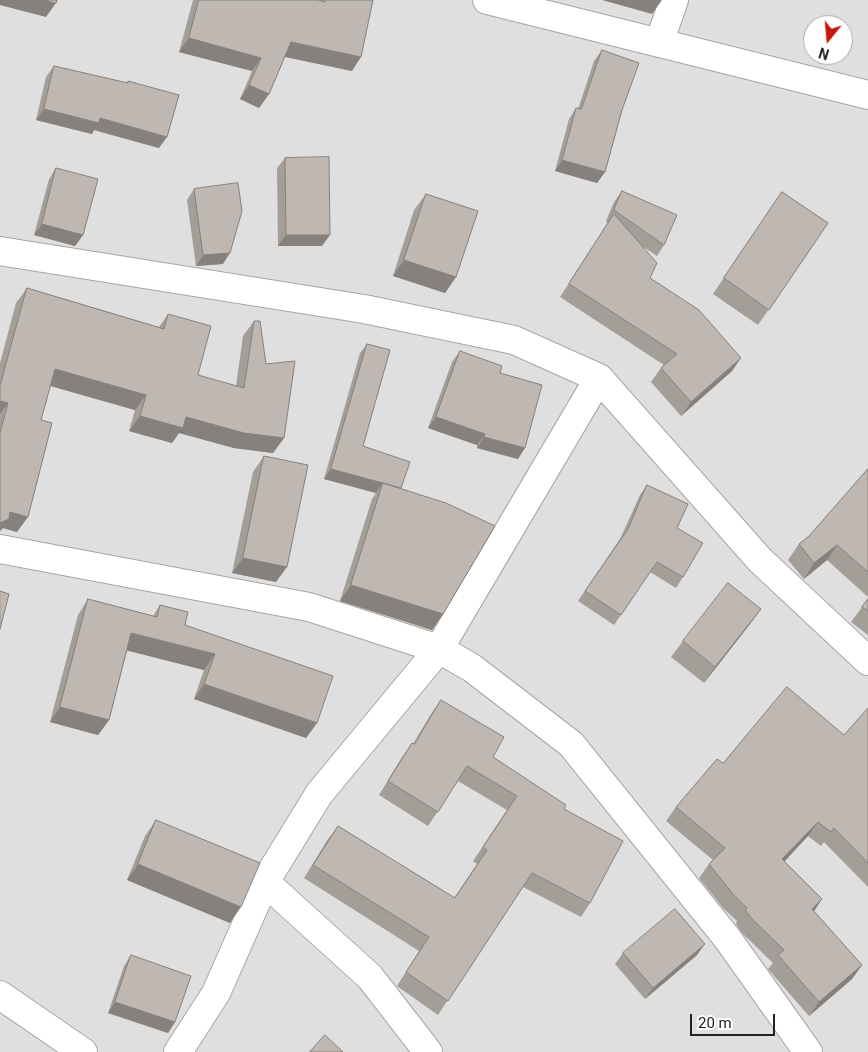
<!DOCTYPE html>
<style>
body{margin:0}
#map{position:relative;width:868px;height:1052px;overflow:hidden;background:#f1efe9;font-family:Roboto,sans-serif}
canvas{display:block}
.north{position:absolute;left:803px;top:15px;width:50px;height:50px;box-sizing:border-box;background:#fff;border:1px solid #a7a7a7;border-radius:50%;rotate:197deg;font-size:14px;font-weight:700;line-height:20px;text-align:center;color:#222}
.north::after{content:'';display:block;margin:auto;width:18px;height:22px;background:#c6190e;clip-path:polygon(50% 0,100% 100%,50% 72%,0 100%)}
.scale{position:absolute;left:690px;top:1014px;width:85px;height:22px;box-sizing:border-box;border:2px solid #222;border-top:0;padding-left:6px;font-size:15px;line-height:18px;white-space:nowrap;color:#222;-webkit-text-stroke:4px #fff;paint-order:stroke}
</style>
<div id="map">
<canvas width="868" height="1052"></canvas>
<div class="north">N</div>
<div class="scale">20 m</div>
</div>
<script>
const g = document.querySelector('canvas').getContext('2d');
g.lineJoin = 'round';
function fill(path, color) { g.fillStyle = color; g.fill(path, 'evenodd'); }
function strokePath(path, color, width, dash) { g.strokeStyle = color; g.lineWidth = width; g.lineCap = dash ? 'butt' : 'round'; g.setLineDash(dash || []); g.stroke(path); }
const residential = new Path2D(`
 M 0,0 L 868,0 L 868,1052 L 0,1052 ZM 813,25 L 843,25 L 843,55 L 813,55 Z`);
const minor = new Path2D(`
 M 487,0 L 868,95
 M 659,43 L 674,0
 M 0,251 L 364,309 L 514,340 L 599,378 L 760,560 L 868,661
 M 0,549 L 309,607 L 439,649 L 472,668 L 571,744 L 727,938 L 808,1052
 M 265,882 L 370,977 L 428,1052
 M 0,995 L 83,1052
 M 178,1052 L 216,993 L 265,882 L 319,794 L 439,649 L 599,378`);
const wall = new Path2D(`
 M 193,0 L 373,0 L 352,71 L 285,57 L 269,94 L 259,108 L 240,99 L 252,71 L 179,52 Z
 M 602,50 L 622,110 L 605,172 L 597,183 L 555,171 L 569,119 L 576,108 L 578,109 L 594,61 Z
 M 54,66 L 127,83 L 128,81 L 159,148 L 94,130 L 92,134 L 36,120 L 46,77 Z
 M 285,158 L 322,246 L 278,246 L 277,168 Z
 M 56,168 L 83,235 L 75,246 L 34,235 L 49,179 Z
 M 194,189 L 223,264 L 196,266 L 187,200 Z
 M 622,191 L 664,245 L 657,256 L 642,246 L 650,278 L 732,371 L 681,416 L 651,382 L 661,368 L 664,365 L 560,297 L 608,223 L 606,221 L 614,202 Z
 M 782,192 L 828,223 L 758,325 L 713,294 Z
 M 426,194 L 456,277 L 445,293 L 393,276 L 414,210 Z
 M 27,288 L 159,327 L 168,314 L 198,375 L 236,386 L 243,336 L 254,321 L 266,364 L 284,438 L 273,453 L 234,448 L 179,433 L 172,443 L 129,431 L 135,410 L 50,386 L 41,420 L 17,532 L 3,528 L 0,531 L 0,363 L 16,303 Z
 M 367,344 L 363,446 L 401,488 L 443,614 L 432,630 L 340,601 L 372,499 L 376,493 L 324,479 L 360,353 Z
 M 460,351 L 500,373 L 518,459 L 477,448 L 477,445 L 428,428 L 452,362 Z
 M 264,456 L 276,582 L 232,573 L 253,472 Z
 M 868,469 L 868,597 L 827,560 L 804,579 L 788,560 L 799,544 L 809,536 Z
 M 647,485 L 677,528 L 683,577 L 676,588 L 650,572 L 614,625 L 578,601 L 620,539 L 640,495 Z
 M 88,599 L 153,616 L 160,605 L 317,723 L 306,738 L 194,699 L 204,670 L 127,650 L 109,720 L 98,735 L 50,722 L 78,615 Z
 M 868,599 L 868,635 L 851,622 Z
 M 761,609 L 750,624 L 704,683 L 671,657 L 683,641 Z
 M 441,700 L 493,757 L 564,809 L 590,903 L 581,917 L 523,887 L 438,1015 L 397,986 L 419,951 L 304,878 L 328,839 L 338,826 L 454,898 L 477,864 L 473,861 L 507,810 L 458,781 L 428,826 L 379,795 L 402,757 L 412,743 L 413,744 L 431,714 Z
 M 868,708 L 868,887 L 824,842 L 821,846 L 808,836 L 784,861 L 814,911 L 862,965 L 852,979 L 809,1016 L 768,969 L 773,963 L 742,933 L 736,924 L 737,921 L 723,908 L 699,878 L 709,864 L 713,860 L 666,821 L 676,807 L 723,763 L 844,735 Z
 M 156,820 L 230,923 L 127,880 L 145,836 Z
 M 623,953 L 697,955 L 645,999 L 615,964 Z
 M 131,955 L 175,1022 L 168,1033 L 108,1013 L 124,966 Z`);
const shadedWall = new Path2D(`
 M 0,0 L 44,0 L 56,3 L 46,17 L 0,5 Z
 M 602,0 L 662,0 L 652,14 Z
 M 189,38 L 261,58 L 252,71 L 179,52 Z
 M 291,42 L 361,57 L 352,71 L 281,56 Z
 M 249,85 L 269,94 L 259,108 L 240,99 Z
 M 44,109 L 100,118 L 167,137 L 159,148 L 94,130 L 92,134 L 36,120 Z
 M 562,160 L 605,172 L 597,183 L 555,171 Z
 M 42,224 L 83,235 L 75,246 L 34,235 Z
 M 286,235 L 330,235 L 322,246 L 278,246 Z
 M 230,253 L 223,264 L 196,266 L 203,255 Z
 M 404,260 L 456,277 L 445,293 L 393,276 Z
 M 741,358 L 732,371 L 681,416 L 691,402 Z
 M 55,369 L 146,395 L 135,410 L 44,384 Z
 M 0,401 L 8,403 L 0,414 Z
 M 140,416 L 186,417 L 284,438 L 273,453 L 234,448 L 179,433 L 172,443 L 129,431 Z
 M 436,417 L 485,434 L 477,445 L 428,428 Z
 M 484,437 L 525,448 L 518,459 L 477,448 Z
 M 331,469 L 383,483 L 376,493 L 324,479 Z
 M 10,512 L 28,517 L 17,532 L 3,528 L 0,531 L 0,523 Z
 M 837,545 L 827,560 L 804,579 L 814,563 Z
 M 243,558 L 287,567 L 276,582 L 232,573 Z
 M 351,585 L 443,614 L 432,630 L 340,601 Z
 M 761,609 L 750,624 L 704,683 L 715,667 Z
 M 131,633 L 215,654 L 204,670 L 121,649 Z
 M 204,684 L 317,723 L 306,738 L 194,699 Z
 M 60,707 L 109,720 L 98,735 L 50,722 Z
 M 818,822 L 808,836 L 773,874 L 782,859 Z
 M 138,864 L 241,907 L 230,923 L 127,880 Z
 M 822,899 L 813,913 L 812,909 Z
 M 705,944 L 697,955 L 645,999 L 653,988 Z
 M 862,965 L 852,979 L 809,1016 L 819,1002 Z
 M 115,1002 L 175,1022 L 168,1033 L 108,1013 Z`);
const building = new Path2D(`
 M 44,0 L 57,0 L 56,3 Z
 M 199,0 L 318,0 L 325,2 L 325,0 L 373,0 L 361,57 L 291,42 L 269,94 L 249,85 L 261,58 L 189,38 Z
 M 602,50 L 639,63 L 622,110 L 605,172 L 562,160 L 576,108 L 581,109 Z
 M 54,66 L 128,83 L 128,81 L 179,95 L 167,137 L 100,118 L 99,123 L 44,109 Z
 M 329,157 L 330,235 L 286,235 L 285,158 Z
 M 56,168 L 98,179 L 83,235 L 42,224 Z
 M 238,183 L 242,211 L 230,253 L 203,255 L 194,189 Z
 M 622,191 L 677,215 L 664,245 L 614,210 Z
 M 782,192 L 828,223 L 769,310 L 724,278 Z
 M 426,194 L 478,211 L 456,277 L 404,260 Z
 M 614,214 L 657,263 L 650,278 L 699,310 L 741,358 L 691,402 L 661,368 L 677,354 L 569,284 Z
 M 27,288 L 164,329 L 168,314 L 211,326 L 198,375 L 244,388 L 254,321 L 260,321 L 266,364 L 295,361 L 284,438 L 244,433 L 186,417 L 183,428 L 140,416 L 146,395 L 55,369 L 41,420 L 52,423 L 28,517 L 10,512 L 9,519 L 0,523 L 0,433 L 8,403 L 0,401 L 0,386 Z
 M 367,344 L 390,350 L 363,446 L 410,462 L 401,488 L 331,469 Z
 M 460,351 L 502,366 L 500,373 L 542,385 L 525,448 L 484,437 L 485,434 L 436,417 Z
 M 264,456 L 308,465 L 287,567 L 243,558 Z
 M 868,469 L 868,572 L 837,545 L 814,563 L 799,544 L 809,536 Z
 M 383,483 L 446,503 L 495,526 L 443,614 L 351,585 Z
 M 647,485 L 688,504 L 677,528 L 703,543 L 683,577 L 657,562 L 621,615 L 585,591 L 628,529 Z
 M 728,583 L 761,609 L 715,667 L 683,641 Z
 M 0,591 L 9,594 L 0,629 Z
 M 88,599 L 157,617 L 160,605 L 188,612 L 185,625 L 333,676 L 317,723 L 204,684 L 215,654 L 131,633 L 109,720 L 60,707 Z
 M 868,599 L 868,611 L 862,607 Z
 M 787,687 L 844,735 L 868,708 L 868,863 L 834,828 L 831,832 L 818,822 L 782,859 L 822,899 L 812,909 L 862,965 L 819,1002 L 778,955 L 784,950 L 752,919 L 745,910 L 747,908 L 733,894 L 709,864 L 725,848 L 676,807 L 717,759 L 723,763 Z
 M 441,700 L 504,737 L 493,757 L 566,805 L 564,809 L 623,841 L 590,903 L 532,873 L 448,1001 L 406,972 L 429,937 L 313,865 L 338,826 L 455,898 L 487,850 L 483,847 L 517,796 L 467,766 L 438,812 L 388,781 L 412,743 L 414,744 Z
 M 156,820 L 260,863 L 241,907 L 138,864 Z
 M 675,909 L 705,944 L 653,988 L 623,953 Z
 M 131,955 L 191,976 L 175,1022 L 115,1002 Z
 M 325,1035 L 343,1052 L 310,1052 Z`);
fill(residential, '#e0dfdf');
strokePath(minor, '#a6a6a6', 30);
strokePath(minor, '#fff', 28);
fill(wall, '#a49e99');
fill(shadedWall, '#86817d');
fill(building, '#bfb8b2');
strokePath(building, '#86817d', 1);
</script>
